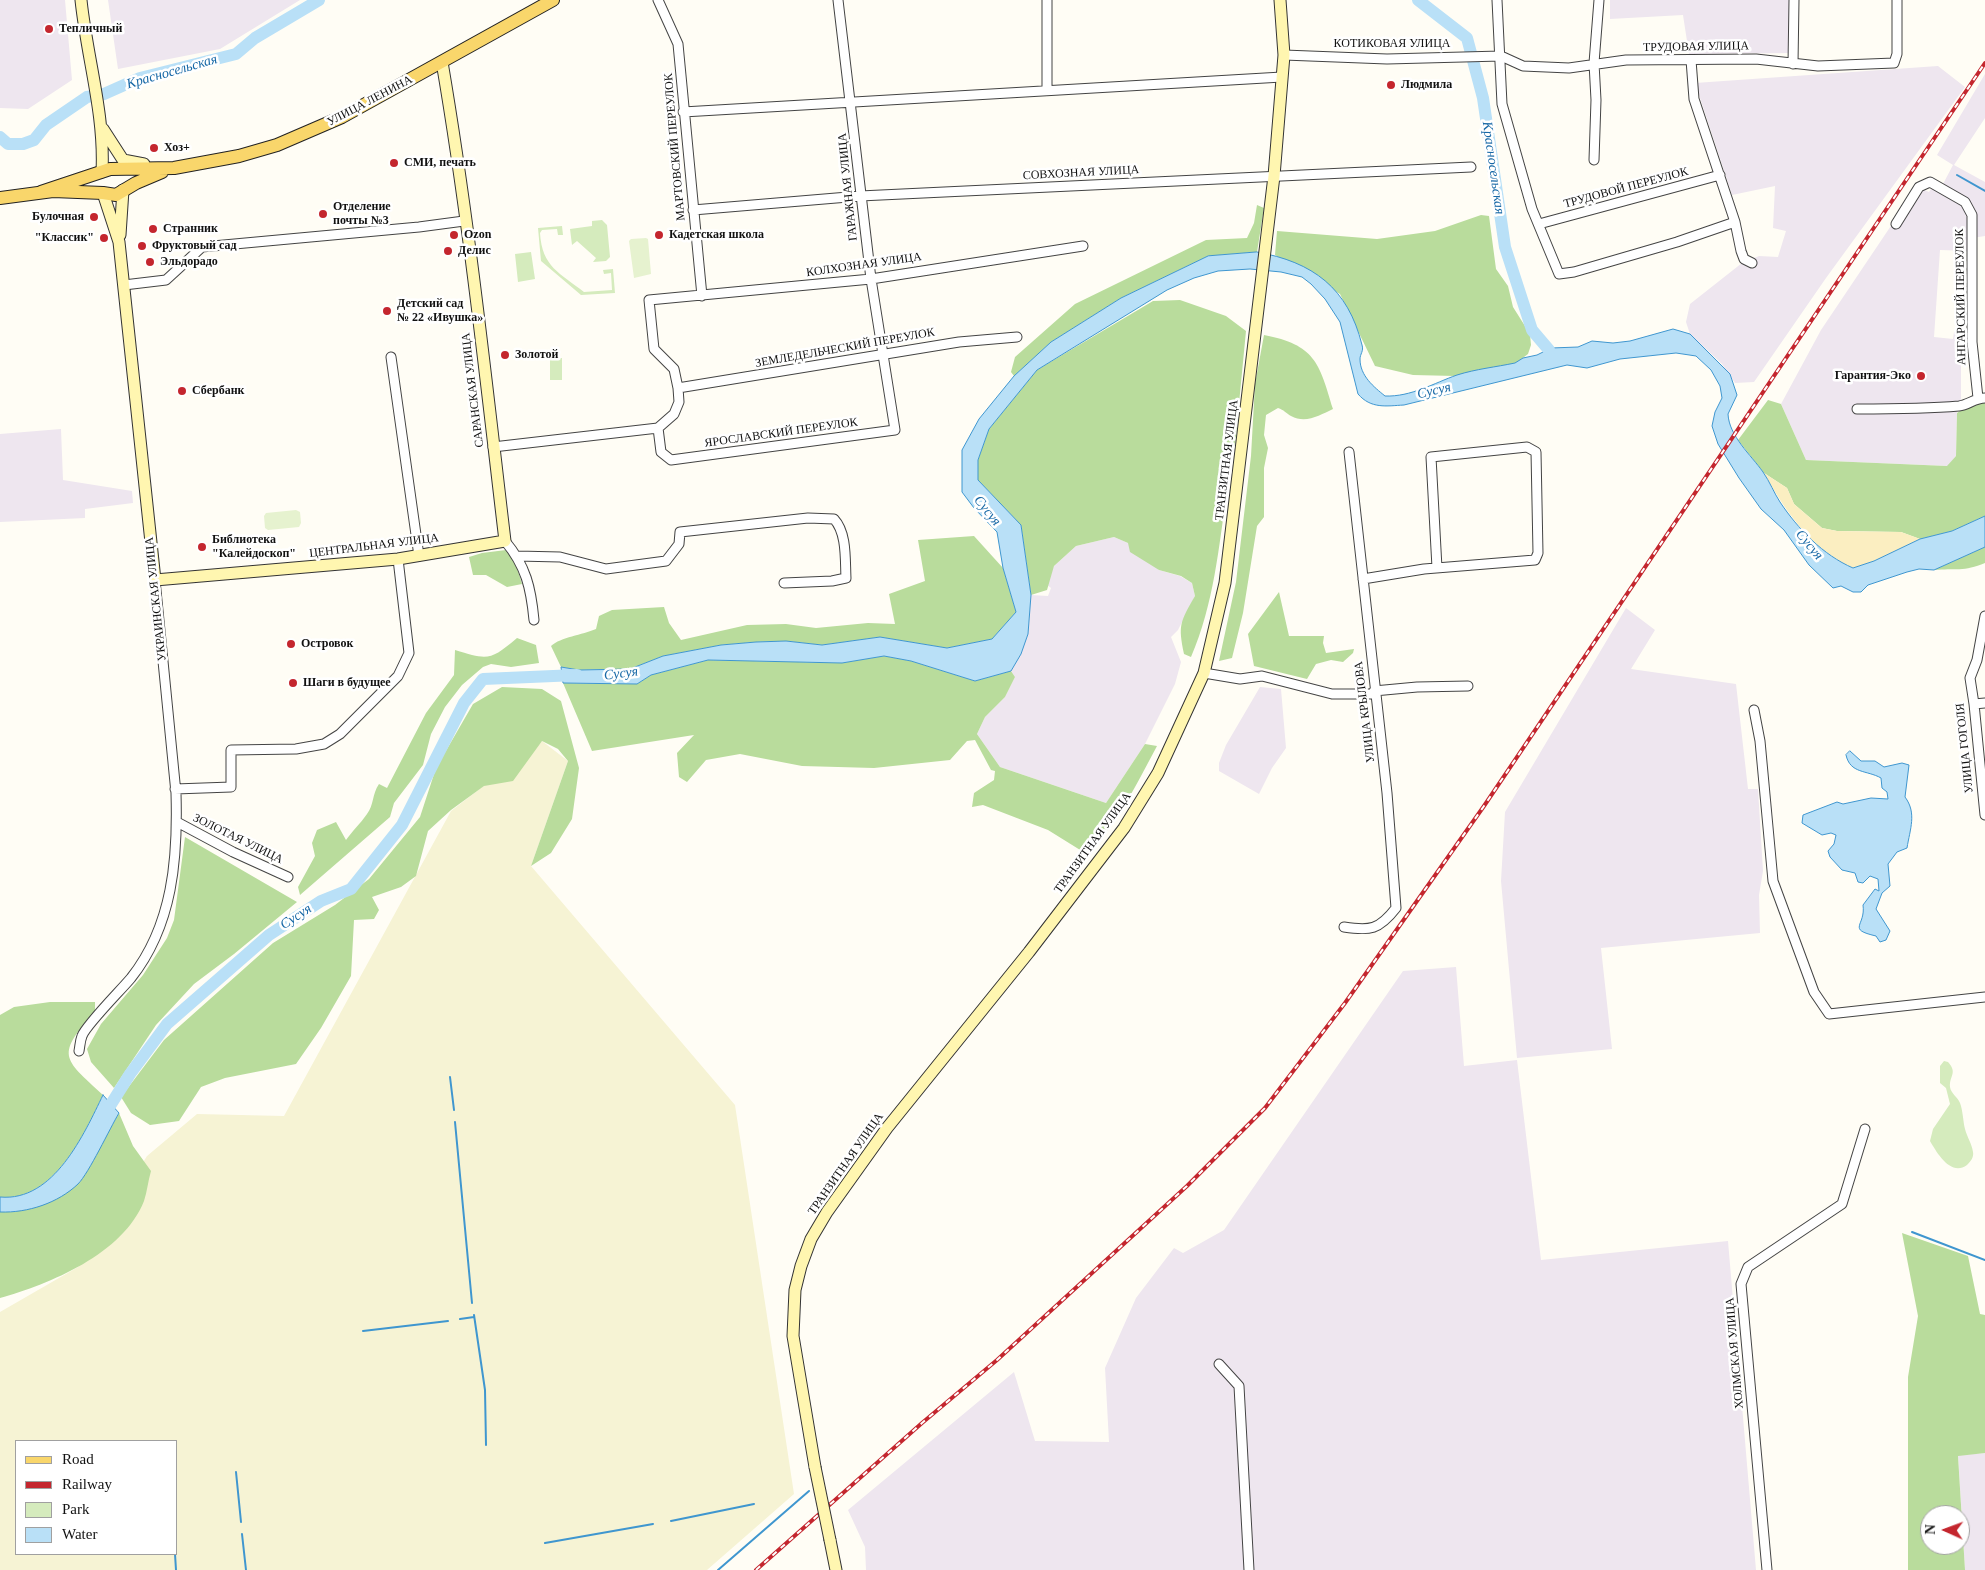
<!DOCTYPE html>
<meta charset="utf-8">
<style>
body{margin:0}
#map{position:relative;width:1985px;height:1570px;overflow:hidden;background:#fffdf5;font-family:Georgia,serif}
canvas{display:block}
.legend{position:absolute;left:15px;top:1440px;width:162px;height:115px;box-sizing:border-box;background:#fff;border:1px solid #a0a0a0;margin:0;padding:6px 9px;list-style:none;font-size:15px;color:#111}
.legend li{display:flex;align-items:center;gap:10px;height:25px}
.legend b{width:25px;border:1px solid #a0a0a0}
.north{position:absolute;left:1920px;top:1505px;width:50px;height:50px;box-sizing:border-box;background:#fff;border:1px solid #a0a0a0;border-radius:50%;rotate:272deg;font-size:14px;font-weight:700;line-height:20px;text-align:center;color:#111}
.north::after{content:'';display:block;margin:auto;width:18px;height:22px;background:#c4262e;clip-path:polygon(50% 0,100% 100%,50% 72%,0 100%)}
</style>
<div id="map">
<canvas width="1985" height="1570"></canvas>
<ul class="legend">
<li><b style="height:6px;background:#f9d66b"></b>Road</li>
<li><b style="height:6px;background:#c4262e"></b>Railway</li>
<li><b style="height:14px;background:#d5ebbd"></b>Park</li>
<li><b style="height:14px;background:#b9e0f7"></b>Water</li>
</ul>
<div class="north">N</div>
</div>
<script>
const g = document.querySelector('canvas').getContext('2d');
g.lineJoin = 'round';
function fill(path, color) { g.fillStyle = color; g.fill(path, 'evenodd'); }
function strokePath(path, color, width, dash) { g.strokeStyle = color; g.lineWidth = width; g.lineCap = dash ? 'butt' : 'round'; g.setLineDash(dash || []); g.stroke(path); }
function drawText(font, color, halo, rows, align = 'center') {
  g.font = font + ' Georgia,serif'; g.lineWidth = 5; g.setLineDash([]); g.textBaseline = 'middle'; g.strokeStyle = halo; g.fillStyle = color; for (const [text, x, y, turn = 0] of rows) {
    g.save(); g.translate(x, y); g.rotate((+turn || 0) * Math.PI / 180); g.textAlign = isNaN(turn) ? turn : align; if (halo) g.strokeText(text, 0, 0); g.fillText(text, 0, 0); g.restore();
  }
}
const industrial = new Path2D(`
 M 0,0 L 65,0 L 72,80 L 28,109 L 0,108 Z
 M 108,0 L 300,0 L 220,49 L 118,69 Z
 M 1610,0 L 1796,0 L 1796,53 L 1689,54 L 1683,15 L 1610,19 Z
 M 1938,66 L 1965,87 L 1826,278 L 1754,382 L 1735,383 L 1722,364 L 1690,334 L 1686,322 L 1690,304 L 1742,263 L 1759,256 L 1778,257 L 1786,231 L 1773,228 L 1775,186 L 1732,195 L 1695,83 Z
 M 1985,74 L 1985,118 L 1954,165 L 1985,182 L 1985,236 L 1972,238 L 1971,251 L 1940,250 L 1934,337 L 1953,339 L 1954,332 L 1961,332 L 1961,399 L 1957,413 L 1956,456 L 1948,466 L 1806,460 L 1781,404 L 1821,330 L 1913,193 L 1922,189 L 1929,192 L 1937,180 L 1943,184 L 1953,165 L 1937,155 Z
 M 61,429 L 63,480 L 132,491 L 133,503 L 85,509 L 85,518 L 0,522 L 0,434 Z
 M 1114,537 L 1128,543 L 1159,570 L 1180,576 L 1192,583 L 1195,596 L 1178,630 L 1171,637 L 1181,662 L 1175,684 L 1145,744 L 1106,803 L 1000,767 L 977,734 L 985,717 L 1005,697 L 1015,677 L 1011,671 L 1021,654 L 1028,634 L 1031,595 L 1048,596 L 1051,588 L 1046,584 L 1054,566 L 1076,546 Z
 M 1626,608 L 1655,630 L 1631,669 L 1736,684 L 1748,789 L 1758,789 L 1763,871 L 1759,895 L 1760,933 L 1601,948 L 1612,1049 L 1517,1058 L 1501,881 L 1505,812 Z
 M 1260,687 L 1281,689 L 1286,748 L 1272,768 L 1259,794 L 1219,771 L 1219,763 L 1226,745 Z
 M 1456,967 L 1464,1066 L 1517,1060 L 1541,1260 L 1728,1241 L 1756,1570 L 866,1570 L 865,1547 L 848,1510 L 1014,1372 L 1035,1441 L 1109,1442 L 1105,1368 L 1136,1298 L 1174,1248 L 1183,1253 L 1224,1230 L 1403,971 Z
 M 1985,1453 L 1985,1570 L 1965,1570 L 1958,1455 Z`);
const farmland = new Path2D(`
 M 542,741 L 568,761 L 531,866 L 735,1105 L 794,1494 L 707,1570 L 0,1570 L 0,1312 L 78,1267 L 147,1156 L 197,1114 L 284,1116 L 451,811 ZM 16,1441 L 176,1441 L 176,1554 L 16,1554 Z`);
const green = new Path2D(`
 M 602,220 L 607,225 L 610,257 L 606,261 L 593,262 L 596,258 L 577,241 L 572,245 L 570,229 L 592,226 L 592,221 Z
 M 562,226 L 563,235 L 558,235 L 557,229 L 542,230 L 540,233 C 542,267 560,273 584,292 L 612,290 L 611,273 L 604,274 L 603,270 L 613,269 L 615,293 L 581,295 L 541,261 L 538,228 Z
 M 531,252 L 535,279 L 518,282 L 515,254 Z
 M 562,358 L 562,380 L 550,380 L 550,359 Z
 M 1944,1061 L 1948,1062 C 1958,1073 1949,1076 1950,1087 C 1951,1094 1958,1097 1960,1103 C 1963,1111 1963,1121 1965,1129 C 1967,1137 1972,1144 1973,1152 C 1974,1157 1971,1161 1967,1165 C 1951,1177 1937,1153 1930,1141 L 1933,1129 L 1950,1104 L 1946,1088 L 1940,1083 L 1940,1066 Z`);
const forest = new Path2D(`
 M 1257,205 L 1264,208 L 1257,252 L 1208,256 L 1121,298 L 1051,342 L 1014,376 L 1011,372 L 1015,357 L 1075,304 L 1206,240 L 1247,238 L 1254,223 Z
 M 1481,215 L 1489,216 L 1496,269 L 1508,286 L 1513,307 L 1530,334 L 1531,345 L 1528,354 L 1516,363 L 1455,376 L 1413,375 L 1375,366 L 1340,294 L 1275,255 L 1277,231 L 1377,239 L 1435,231 Z
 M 1180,300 L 1226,316 L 1246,331 L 1235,445 C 1223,458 1217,474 1227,490 C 1219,546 1214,604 1191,657 L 1184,654 C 1178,625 1180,622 1195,596 L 1192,583 L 1181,576 L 1159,570 L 1130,552 L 1128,543 L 1114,537 L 1076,546 L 1054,566 L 1047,590 L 1031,595 L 1021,525 L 978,480 L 978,460 L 989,429 L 1037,370 L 1153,301 Z
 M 1264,335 C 1315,345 1319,362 1333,409 C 1320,415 1306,424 1291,416 C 1286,413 1284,410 1278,408 L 1266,415 L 1264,435 L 1268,448 L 1264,468 L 1264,517 L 1257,526 L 1243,613 L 1232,658 L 1219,661 L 1236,582 L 1251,456 L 1255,384 Z
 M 1978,398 L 1985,398 L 1985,516 L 1952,531 L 1920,539 L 1901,532 L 1837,531 L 1822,528 L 1794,504 L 1787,488 L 1764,473 L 1738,440 L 1768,400 L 1781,404 L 1806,460 L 1947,466 L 1956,456 L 1957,413 Z
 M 974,536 L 1003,568 L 1016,612 L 992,639 L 947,648 L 880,637 L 822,645 L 786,641 L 756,642 L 721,645 L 663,656 L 630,669 L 579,670 L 561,667 L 551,646 C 561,637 582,635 596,629 L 599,616 L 612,610 L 664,607 L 669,623 L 681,640 L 747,625 L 786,624 L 816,628 L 868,623 L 895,624 L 889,594 L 925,581 L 918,540 Z
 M 1985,547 L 1985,563 C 1964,572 1955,568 1934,570 Z
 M 506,550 L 514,558 L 522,584 L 507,587 L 486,575 L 473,575 L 469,557 L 482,553 Z
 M 1279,592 L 1289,636 L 1324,636 L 1323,643 L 1326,653 L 1354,649 L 1353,653 L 1343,662 L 1331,660 L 1316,664 L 1307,679 L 1254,666 L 1248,634 Z
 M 517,638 L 536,645 L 539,663 L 511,667 L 491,664 L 483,667 L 462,685 L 445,707 L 431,734 L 423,765 L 394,803 L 390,817 L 300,895 L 298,887 L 315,856 L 312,843 L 317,830 L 336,822 L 346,840 C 353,830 360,824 367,814 C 374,805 372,794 379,784 L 387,788 L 426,713 L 454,675 L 455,650 C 488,660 490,661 517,638 Z
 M 884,656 L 911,661 L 975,681 L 1011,671 L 1015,677 L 1005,697 L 985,717 L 977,734 L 1000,767 L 1106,803 L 1145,744 L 1157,746 C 1139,779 1115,831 1085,853 L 1048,830 L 983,805 L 972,807 L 974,793 L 994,780 L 995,771 L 991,770 L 975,740 L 967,741 L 950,760 L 874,768 L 802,766 L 740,754 L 706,760 L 687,782 L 679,777 L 677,753 L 694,735 L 592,751 L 563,683 L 637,684 L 651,675 L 708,660 L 842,663 Z
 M 502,687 L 542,689 L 561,701 L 579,768 L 572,819 L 551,853 L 531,866 L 568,761 L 558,749 L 542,741 L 513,781 L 484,786 L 451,810 L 428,831 L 416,876 L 401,887 L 372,897 L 379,910 L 374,919 L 354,920 L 351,976 L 321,1028 L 296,1064 L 225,1078 L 201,1087 L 179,1121 L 150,1125 L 131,1113 L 121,1097 L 164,1040 L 273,943 L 335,905 L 369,879 L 420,817 L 436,768 L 473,704 Z
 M 185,837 L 297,902 L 234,954 L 194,984 L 156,1025 L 114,1088 L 91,1062 L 87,1049 L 101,1024 L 143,975 L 167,938 L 174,920 Z
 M 50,1002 L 95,1002 L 95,1011 C 56,1056 62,1057 103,1095 C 84,1134 54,1202 0,1197 L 0,1015 L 14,1007 Z
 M 119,1113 L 133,1146 L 151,1171 C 148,1181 147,1192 144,1201 C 123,1254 50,1284 0,1298 L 0,1212 L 15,1212 L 79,1183 Z
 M 1902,1233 L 1968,1256 L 1980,1314 L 1985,1315 L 1985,1453 L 1958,1456 L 1965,1570 L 1908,1570 L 1908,1377 L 1918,1316 ZM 1930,1515 L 1960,1515 L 1960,1545 L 1930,1545 Z`);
const sand = new Path2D(`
 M 1764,473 L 1787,488 L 1794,504 L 1822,528 L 1837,531 L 1901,532 L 1920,539 L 1874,561 L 1853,568 C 1812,550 1785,511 1764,473 Z`);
const pitch = new Path2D(`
 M 646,238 L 648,239 L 651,274 L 634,278 L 629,241 L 631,239 Z
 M 296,510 L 300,512 L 301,523 L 299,527 L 268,530 L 265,528 L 264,516 L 266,513 Z`);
const water = new Path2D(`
 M 1257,252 C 1313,262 1348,288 1362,345 C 1364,351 1360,354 1360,359 C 1360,376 1374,387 1385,396 C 1411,397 1434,383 1457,375 C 1476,369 1496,367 1515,363 L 1523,358 L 1537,355 L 1551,348 L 1578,347 L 1592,341 L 1613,343 L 1630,341 L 1673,329 L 1690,334 L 1730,374 L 1737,395 L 1728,414 C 1729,436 1751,455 1763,472 C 1770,482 1774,493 1780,502 C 1798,529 1823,555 1853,568 L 1874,561 L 1920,539 L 1952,531 L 1985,516 L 1985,547 L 1934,570 L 1919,569 L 1907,572 L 1868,585 L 1861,592 L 1853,592 L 1841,586 L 1833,588 L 1809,565 L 1784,530 L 1761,509 L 1739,478 L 1718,444 L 1712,426 L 1715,412 L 1722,398 L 1720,386 L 1711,370 L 1696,356 L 1676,353 L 1620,359 L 1587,368 L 1567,365 L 1404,405 C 1386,406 1371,409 1358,394 L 1340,322 L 1325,299 L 1311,284 L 1302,277 L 1281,272 L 1250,269 L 1218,271 L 1194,278 L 1167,290 L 1037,370 L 989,429 L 978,460 L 978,480 L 1021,525 L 1031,595 L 1028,634 L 1021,654 L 1011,671 L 975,681 L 911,661 L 884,656 L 842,663 L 708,660 L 651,675 L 637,684 L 563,683 L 561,667 L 579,670 L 630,669 L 663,656 L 721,645 L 756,642 L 786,641 L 822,645 L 880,637 L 947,648 L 992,639 L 1016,612 L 1003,568 L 997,532 L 974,508 L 962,492 L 962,450 L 979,419 L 1014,376 L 1051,342 L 1121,298 L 1208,256 Z
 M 1850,751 L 1861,761 L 1875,761 L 1884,767 L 1902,763 L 1909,765 L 1905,797 C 1917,813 1910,829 1907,848 L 1897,852 L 1888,864 L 1890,886 L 1882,893 L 1876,909 L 1890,931 L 1886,940 L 1880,942 L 1876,936 C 1846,929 1866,926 1863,905 L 1875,889 L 1879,891 L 1878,879 L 1870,876 L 1863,883 L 1858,882 L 1855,873 L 1842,870 L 1830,857 L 1828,851 L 1834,844 L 1836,835 L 1831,833 L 1822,835 L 1802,823 L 1803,815 L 1837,802 L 1843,804 L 1871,798 L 1888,799 L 1887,792 L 1882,788 L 1881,778 C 1867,770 1850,774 1846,755 Z
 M 103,1095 L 119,1113 C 110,1128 89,1173 78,1184 C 58,1203 28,1213 0,1212 L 0,1197 C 54,1202 84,1134 103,1095 Z`);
const stream = new Path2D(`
 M 1957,175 L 1985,191
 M 450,1077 L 454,1110
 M 455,1122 L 472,1303
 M 1912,1232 L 1985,1260
 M 474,1315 L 485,1390 L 486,1445
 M 460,1319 L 474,1317
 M 363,1331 L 448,1321
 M 236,1472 L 241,1522
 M 671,1521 L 754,1504
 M 242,1534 L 246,1570
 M 545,1543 L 653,1524
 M 175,1554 L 176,1570
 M 718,1570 L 809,1491`);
const river = new Path2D(`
 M 1418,0 L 1467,38 L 1483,98 L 1505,247 L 1532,330 L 1549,350
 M 0,137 L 8,144 L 23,144 L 34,140 L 46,125 L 87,97 L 104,94 L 140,78 L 236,54 L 255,38 L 319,0
 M 103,1117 L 130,1074 L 167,1024 L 269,935 L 321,901 L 351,889 L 402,825 L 464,703 L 483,679 L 577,675`);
const street = new Path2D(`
 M 658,0 L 678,44 L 702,296
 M 838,0 L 871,279 L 895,430 L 671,460 L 661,452 L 658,428 L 674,414 L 679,402 L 678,388 L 674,369 L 654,349 L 649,300 L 871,279 L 1083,246
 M 1497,0 L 1502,104 L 1532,209 L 1559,274 L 1574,272 L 1677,242 L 1735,222
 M 1284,55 L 1387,59 L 1501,56 L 1523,66 L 1569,68 L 1626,60 L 1756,59 L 1818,66 L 1894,63 L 1897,54 L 1897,0
 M 1691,60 L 1694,99 L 1735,222 L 1741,251 L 1744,259 L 1752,263
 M 1793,64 L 1794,0
 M 1047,90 L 1047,0
 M 683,112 L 1282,77
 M 1594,160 L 1596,100 L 1594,63 L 1599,0
 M 693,210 L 860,196 L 1471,167
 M 1539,224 L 1720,175
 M 1896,224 L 1919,187 L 1930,182 L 1965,202 L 1972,215 L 1972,342 L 1978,398
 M 124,285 L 166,280 L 202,247 L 419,227 L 464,221
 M 391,357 L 419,556
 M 678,388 L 959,342 L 1017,337
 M 1857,409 C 1891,409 1925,409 1959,406 C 1968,405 1975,398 1985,398
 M 493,447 L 658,428
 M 505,541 C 526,566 531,588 534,620
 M 517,556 L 560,557 L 606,569 L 666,561 L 679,544 L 680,532 L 808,518 L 834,519 C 847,533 845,559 846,578 L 832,581 L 784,583
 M 1363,579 L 1424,569 L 1535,560 L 1538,553 L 1536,452 L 1527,447 L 1431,457 L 1437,568
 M 1985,616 L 1977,660 L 1970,678 L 1974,704 L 1985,815
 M 1204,673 L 1240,679 L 1262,676 L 1332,694 L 1375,694
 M 1374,691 L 1417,687 L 1468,686
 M 1974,704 L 1985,703
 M 1754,710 L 1760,741 L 1773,881 L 1814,992 L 1829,1014 L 1985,997
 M 175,789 L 231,787 L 231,750 L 296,749 L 324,744 L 340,734 L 398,676 L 409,653 L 398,559
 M 177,822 L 233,852 L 288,877
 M 1344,927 C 1370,931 1379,930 1396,908 L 1387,793 L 1349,452
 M 79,1051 C 80,1046 80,1041 82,1036 C 86,1025 121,990 131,978 C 173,925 178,858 176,793 L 155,580
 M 1219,1364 L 1239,1386 L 1249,1570
 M 1767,1570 L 1741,1284 L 1748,1267 L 1842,1204 L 1865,1129`);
const secondary = new Path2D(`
 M 81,0 C 87,58 105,114 102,172
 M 103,129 L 123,160 L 144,164
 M 103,193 L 119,242 L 155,580 L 398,559 L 505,541 C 486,381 469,220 442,62
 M 120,235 L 123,190
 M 815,1467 L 793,1336 L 795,1290 L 801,1266 L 811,1239 L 827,1212 L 887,1128 L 1029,952 L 1124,828 L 1158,773 L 1204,673 L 1225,583 L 1274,176 L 1284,55 L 1280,0
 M 830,1540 L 836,1570`);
const primary = new Path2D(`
 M 41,192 L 110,169 L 174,168 L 239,156 L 277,145 L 342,117 L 553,0
 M 0,198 L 53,191 L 103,193 L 116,195 L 136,183 L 162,172`);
const rail = new Path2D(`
 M 756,1570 L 922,1423 L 997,1360 L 1187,1186 L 1265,1108 L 1345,1003 L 1484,806 L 1985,63`);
const secondaryBridge = new Path2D(`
 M 815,1467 L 830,1540`);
const markers = [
 [49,29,5,"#c4262e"],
 [1391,85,5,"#c4262e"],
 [154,148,5,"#c4262e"],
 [394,163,5,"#c4262e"],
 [323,214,5,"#c4262e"],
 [94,217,5,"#c4262e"],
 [153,229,5,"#c4262e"],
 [454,235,5,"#c4262e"],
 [659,235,5,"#c4262e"],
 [104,238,5,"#c4262e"],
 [142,246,5,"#c4262e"],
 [448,251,5,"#c4262e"],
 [150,262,5,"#c4262e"],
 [387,311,5,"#c4262e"],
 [505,355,5,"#c4262e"],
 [1921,376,5,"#c4262e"],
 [182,391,5,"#c4262e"],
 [202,547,5,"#c4262e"],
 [291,644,5,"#c4262e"],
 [293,683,5,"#c4262e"]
];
const poiNames = [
 ["Тепличный",59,29],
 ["Людмила",1401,85],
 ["Хоз+",164,148],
 ["СМИ, печать",404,163],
 ["Отделение",333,207],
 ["почты №3",333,221],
 ["Булочная",84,217,"right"],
 ["Странник",163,229],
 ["Ozon",464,235],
 ["Кадетская школа",669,235],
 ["\"Классик\"",94,238,"right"],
 ["Фруктовый сад",152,246],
 ["Делис",458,251],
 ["Эльдорадо",160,262],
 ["Детский сад",397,304],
 ["№ 22 «Ивушка»",397,318],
 ["Золотой",515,355],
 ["Гарантия-Эко",1911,376,"right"],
 ["Сбербанк",192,391],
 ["Библиотека",212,540],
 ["\"Калейдоскоп\"",212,554],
 ["Островок",301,644],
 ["Шаги в будущее",303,683]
];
const streetNames = [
 ["КОТИКОВАЯ УЛИЦА",1392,44],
 ["ТРУДОВАЯ УЛИЦА",1696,47,-1],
 ["УЛИЦА ЛЕНИНА",370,101,-28],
 ["МАРТОВСКИЙ ПЕРЕУЛОК",675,147,-95],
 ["СОВХОЗНАЯ УЛИЦА",1081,173,-3],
 ["ГАРАЖНАЯ УЛИЦА",848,187,-96],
 ["ТРУДОВОЙ ПЕРЕУЛОК",1626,188,-15],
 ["КОЛХОЗНАЯ УЛИЦА",864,265,-8],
 ["АНГАРСКИЙ ПЕРЕУЛОК",1961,297,-91],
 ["ЗЕМЛЕДЕЛЬЧЕСКИЙ ПЕРЕУЛОК",845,348,-10],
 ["САРАНСКАЯ УЛИЦА",473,390,-97],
 ["ЯРОСЛАВСКИЙ ПЕРЕУЛОК",781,433,-8],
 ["ТРАНЗИТНАЯ УЛИЦА",1227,460,-83],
 ["ЦЕНТРАЛЬНАЯ УЛИЦА",374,546,-7],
 ["УКРАИНСКАЯ УЛИЦА",156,599,-96],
 ["УЛИЦА КРЫЛОВА",1365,712,-97],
 ["УЛИЦА ГОГОЛЯ",1965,748,-96],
 ["ЗОЛОТАЯ УЛИЦА",238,839,26],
 ["ТРАНЗИТНАЯ УЛИЦА",1093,843,-54],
 ["ТРАНЗИТНАЯ УЛИЦА",846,1164,-55],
 ["ХОЛМСКАЯ УЛИЦА",1735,1353,-95]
];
const waterNames = [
 ["Красносельская",172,72,-16],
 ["Красносельская",1493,168,82],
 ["Сусуя",1434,391,-13],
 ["Сусуя",987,511,51],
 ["Сусуя",1809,545,50],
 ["Сусуя",621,674,-7],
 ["Сусуя",296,917,-33]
];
fill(industrial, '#eee6ef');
fill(farmland, '#f6f3d4');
fill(green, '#d5ebbd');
fill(forest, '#b9dc9c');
fill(sand, '#fbeec1');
fill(pitch, '#e6f2cf');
fill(water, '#b9e0f7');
strokePath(water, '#3f96cf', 1);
strokePath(stream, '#3f96cf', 2);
strokePath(river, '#b9e0f7', 12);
strokePath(street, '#444', 11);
strokePath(secondary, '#333', 13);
strokePath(primary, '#222', 14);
strokePath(street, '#fff', 9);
strokePath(secondary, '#fff6b0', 11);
strokePath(primary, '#f9d66b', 12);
strokePath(rail, '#c4262e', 4);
strokePath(rail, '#fff', 2, [5.5]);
strokePath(secondaryBridge, '#333', 13, []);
strokePath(secondaryBridge, '#fff6b0', 11);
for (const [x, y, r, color] of markers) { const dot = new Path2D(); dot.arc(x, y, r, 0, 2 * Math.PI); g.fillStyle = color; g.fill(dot); strokePath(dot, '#fff', 2); }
drawText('bold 12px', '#111', '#fff', poiNames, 'left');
drawText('12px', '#111', '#fff', streetNames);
drawText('italic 14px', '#1768a6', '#fff', waterNames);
</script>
